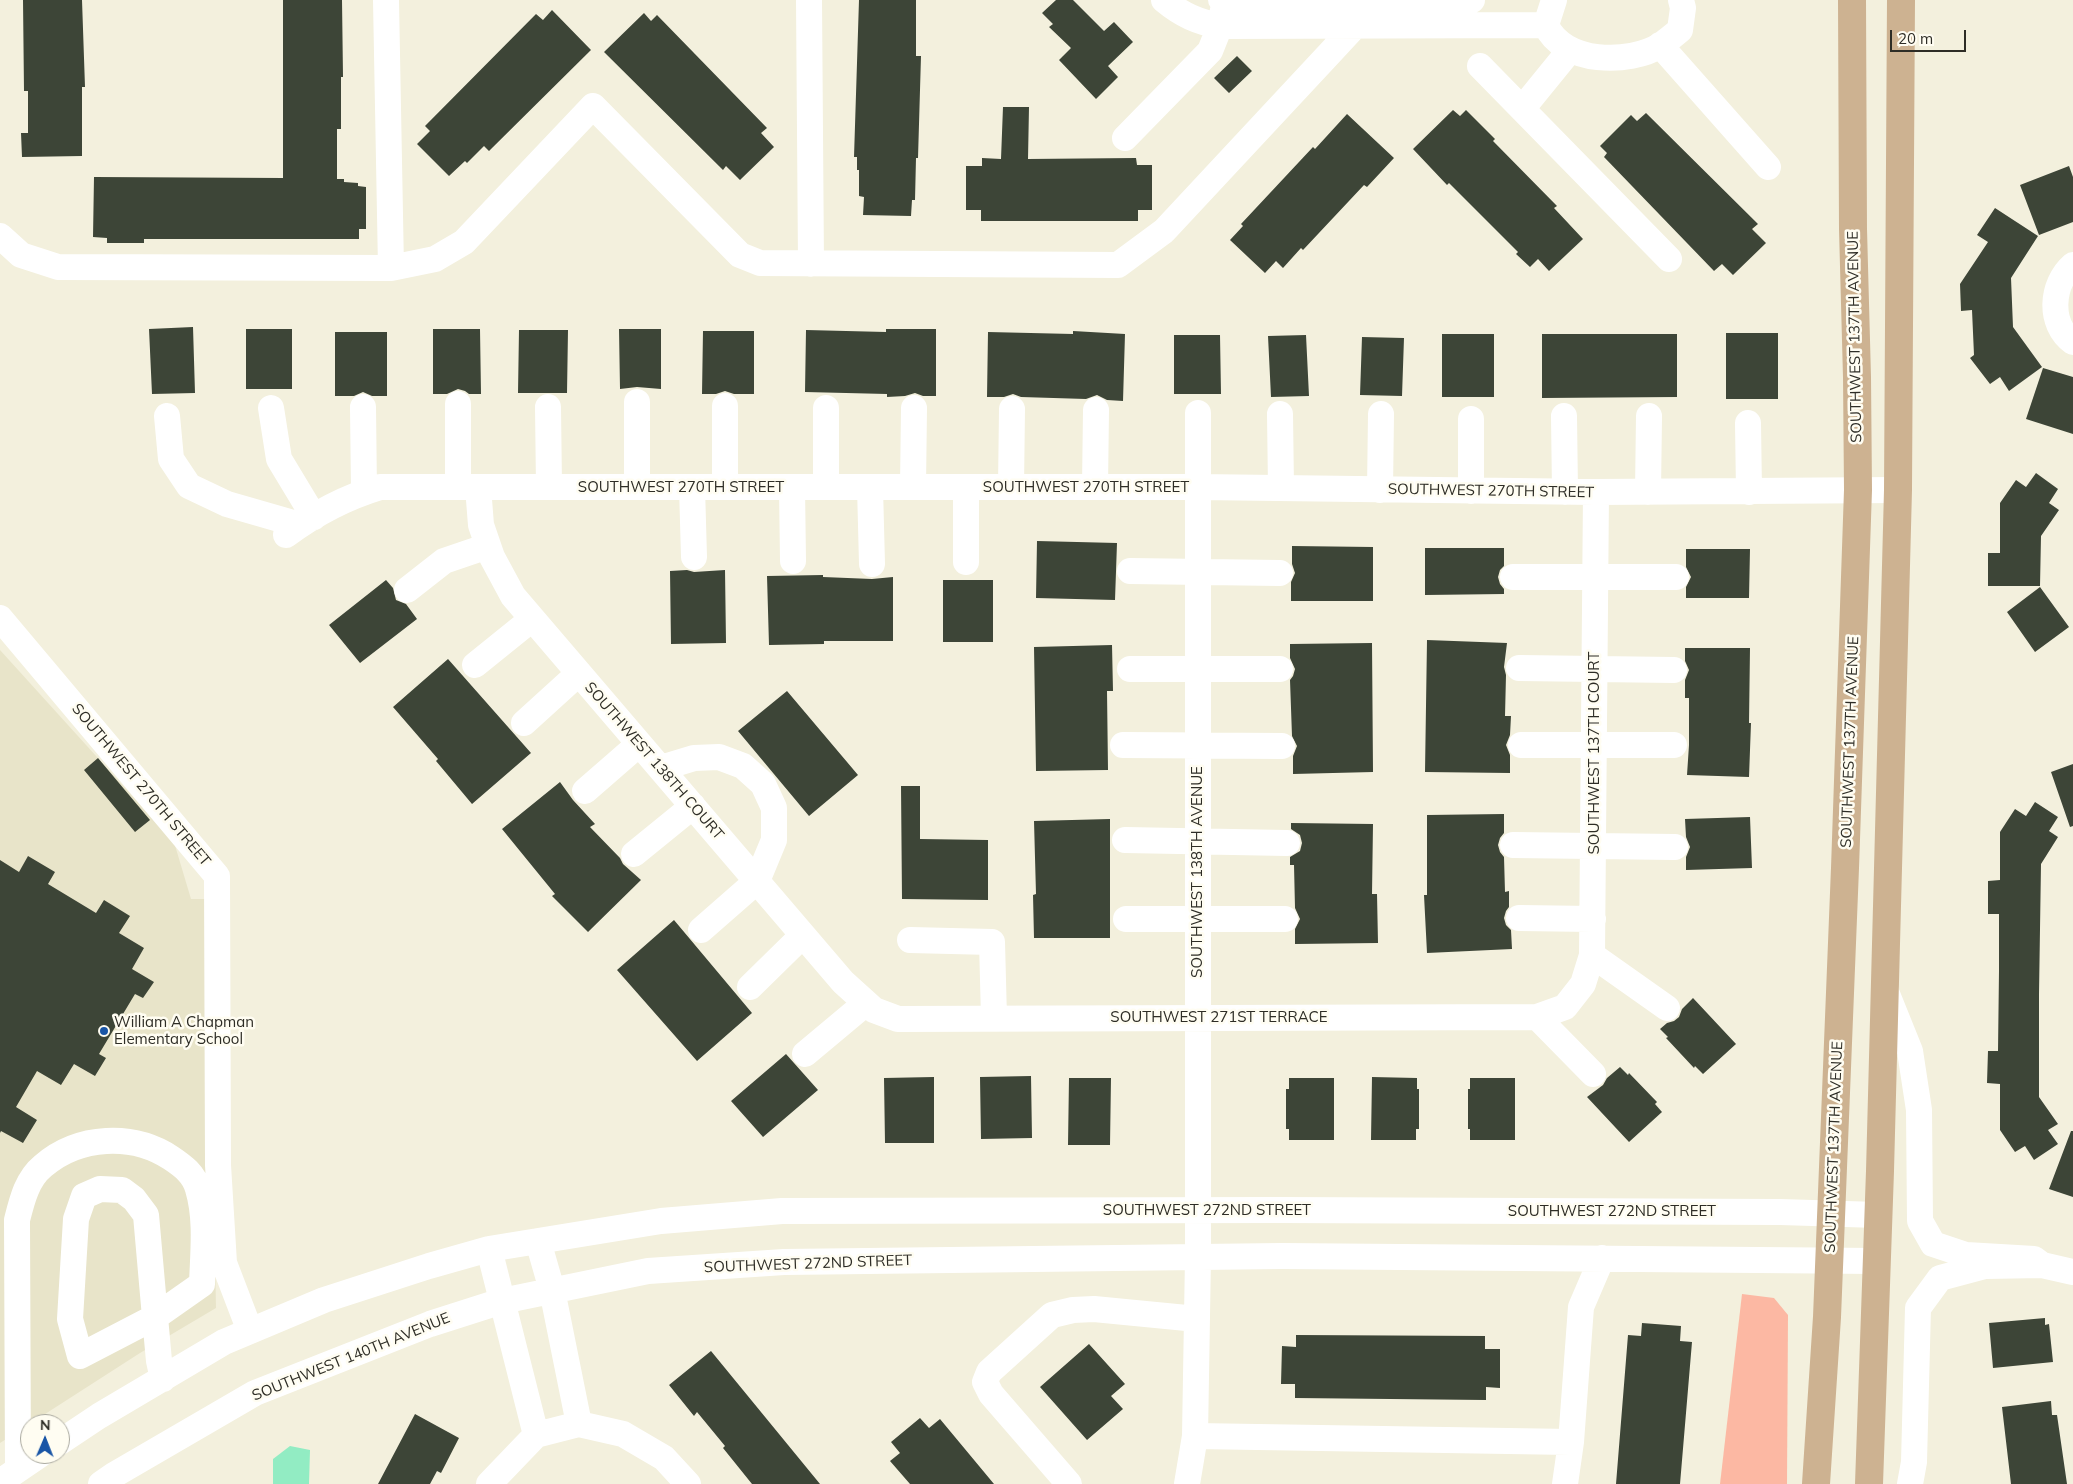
<!DOCTYPE html>
<style>
body{margin:0}
#map{position:relative;width:2073px;height:1484px;overflow:hidden;background:#f3f0dd;font-family:Mulish,sans-serif}
canvas{display:block}
.north{position:absolute;left:20px;top:1414px;width:50px;height:50px;box-sizing:border-box;background:#fffdf2;border:1px solid #abaaa0;border-radius:50%;rotate:1deg;font-size:14px;font-weight:700;line-height:20px;text-align:center;color:#2e2d26}
.north::after{content:'';display:block;margin:auto;width:18px;height:22px;background:#1955a6;clip-path:polygon(50% 0,100% 100%,50% 72%,0 100%)}
.scale{position:absolute;left:1890px;top:30px;width:76px;height:22px;box-sizing:border-box;border:2px solid #2e2d26;border-top:0;padding-left:6px;font-size:15px;line-height:18px;white-space:nowrap;color:#2e2d26;-webkit-text-stroke:4px #fffdf2;paint-order:stroke}
</style>
<div id="map">
<canvas width="2073" height="1484"></canvas>
<div class="north">N</div>
<div class="scale">20 m</div>
</div>
<script>
const g = document.querySelector('canvas').getContext('2d');
g.lineJoin = 'round';
function fill(path, color) { g.fillStyle = color; g.fill(path, 'evenodd'); }
function strokePath(path, color, width, dash) { g.strokeStyle = color; g.lineWidth = width; g.lineCap = dash ? 'butt' : 'round'; g.setLineDash(dash || []); g.stroke(path); }
function drawText(font, color, halo, rows, align = 'center') {
  g.font = font + ' Mulish,sans-serif'; g.lineWidth = 5; g.setLineDash([]); g.textBaseline = 'middle'; g.strokeStyle = halo; g.fillStyle = color; for (const [text, x, y, turn = 0] of rows) {
    g.save(); g.translate(x, y); g.rotate((+turn || 0) * Math.PI / 180); g.textAlign = isNaN(turn) ? turn : align; if (halo) g.strokeText(text, 0, 0); g.fillText(text, 0, 0); g.restore();
  }
}
const built = new Path2D(`
 M 0,650 L 174,842 L 191,899 L 208,899 L 216,1308 L 140,1353 L 0,1443 Z`);
const green = new Path2D(`
 M 1742,1294 L 1774,1298 L 1788,1315 L 1787,1484 L 1720,1484 Z`);
const water = new Path2D(`
 M 290,1446 L 310,1450 L 309,1484 L 273,1484 L 273,1459 Z`);
const building = new Path2D(`
 M 23,0 L 82,0 L 85,87 L 82,87 L 82,156 L 22,157 L 21,133 L 28,133 L 28,91 L 24,91 Z
 M 283,0 L 342,0 L 343,77 L 341,77 L 341,129 L 337,129 L 337,179 L 344,179 L 344,182 L 358,183 L 358,186 L 366,187 L 366,229 L 359,229 L 359,239 L 144,239 L 144,243 L 107,243 L 107,238 L 93,237 L 94,177 L 283,178 Z
 M 859,0 L 916,0 L 916,56 L 921,56 L 918,158 L 916,158 L 915,200 L 912,200 L 911,216 L 863,215 L 864,197 L 859,196 L 859,170 L 857,170 L 857,157 L 854,157 Z
 M 1056,0 L 1073,0 L 1104,31 L 1114,22 L 1133,42 L 1108,66 L 1118,77 L 1096,99 L 1059,60 L 1071,48 L 1049,27 L 1053,24 L 1042,13 Z
 M 552,10 L 591,50 L 489,151 L 484,146 L 467,163 L 465,161 L 449,176 L 417,144 L 430,131 L 425,126 L 536,14 L 543,20 Z
 M 644,13 L 651,21 L 657,15 L 767,128 L 761,133 L 774,147 L 740,180 L 726,166 L 723,170 L 604,52 Z
 M 1237,56 L 1252,71 L 1229,93 L 1214,78 Z
 M 1003,107 L 1029,107 L 1028,159 L 1136,158 L 1137,165 L 1152,165 L 1152,210 L 1138,210 L 1138,221 L 981,221 L 981,210 L 966,210 L 966,166 L 982,166 L 982,158 L 1001,159 Z
 M 1453,110 L 1460,116 L 1466,110 L 1495,139 L 1493,141 L 1557,206 L 1554,208 L 1583,239 L 1549,271 L 1538,259 L 1530,267 L 1516,254 L 1518,252 L 1449,183 L 1447,185 L 1413,149 Z
 M 1646,113 L 1758,224 L 1752,229 L 1766,243 L 1733,275 L 1722,264 L 1714,271 L 1604,157 L 1607,153 L 1600,146 L 1631,115 L 1637,121 Z
 M 1347,114 L 1394,158 L 1367,187 L 1364,185 L 1303,250 L 1301,248 L 1283,268 L 1276,261 L 1265,273 L 1230,240 L 1243,226 L 1241,224 L 1313,147 L 1315,149 Z
 M 2069,166 L 2073,177 L 2073,222 L 2039,235 L 2020,185 Z
 M 1995,208 L 2038,236 L 2011,278 L 2013,327 L 2042,367 L 2009,391 L 2000,377 L 1990,384 L 1970,358 L 1974,355 L 1972,310 L 1961,311 L 1960,284 L 1988,242 L 1977,235 Z
 M 193,327 L 195,393 L 152,394 L 149,329 Z
 M 246,329 L 292,329 L 292,389 L 246,389 Z
 M 433,329 L 480,329 L 481,394 L 469,394 L 465,391 L 458,389 L 447,394 L 433,394 Z
 M 619,329 L 661,329 L 661,389 L 637,387 L 620,389 Z
 M 886,329 L 936,329 L 936,396 L 923,396 L 915,393 L 905,396 L 887,397 L 887,394 L 805,392 L 806,330 L 886,332 Z
 M 519,330 L 568,330 L 567,393 L 518,393 Z
 M 703,331 L 754,331 L 754,394 L 734,394 L 725,391 L 716,394 L 702,394 Z
 M 1073,331 L 1125,334 L 1123,401 L 1107,400 L 1097,395 L 1086,399 L 1021,397 L 1013,394 L 1004,397 L 987,397 L 988,332 L 1073,334 Z
 M 335,332 L 387,332 L 387,396 L 372,396 L 363,392 L 354,396 L 335,396 Z
 M 1726,333 L 1778,333 L 1778,399 L 1726,399 Z
 M 1442,334 L 1494,334 L 1494,397 L 1442,397 Z
 M 1542,334 L 1677,334 L 1677,397 L 1542,398 Z
 M 1174,335 L 1220,335 L 1221,394 L 1174,394 Z
 M 1306,335 L 1309,396 L 1271,397 L 1268,336 Z
 M 1362,337 L 1404,338 L 1402,396 L 1360,395 Z
 M 2043,368 L 2073,377 L 2073,434 L 2026,419 Z
 M 2036,473 L 2058,489 L 2049,503 L 2059,510 L 2041,536 L 2040,586 L 1988,586 L 1988,553 L 2000,553 L 2000,503 L 2016,480 L 2026,487 Z
 M 1037,541 L 1117,543 L 1115,600 L 1036,598 Z
 M 1292,546 L 1373,547 L 1373,601 L 1291,601 L 1291,582 L 1295,573 L 1292,564 Z
 M 1425,548 L 1504,548 L 1504,566 L 1500,570 L 1498,577 L 1500,584 L 1504,589 L 1504,594 L 1425,595 Z
 M 1686,549 L 1750,549 L 1749,598 L 1686,598 L 1686,587 L 1691,577 L 1686,567 Z
 M 687,570 L 694,572 L 725,570 L 726,643 L 671,644 L 670,571 Z
 M 823,575 L 823,577 L 872,579 L 893,577 L 893,641 L 824,641 L 824,644 L 769,645 L 767,576 Z
 M 386,580 L 393,588 L 396,600 L 406,604 L 417,619 L 360,663 L 329,625 Z
 M 943,580 L 993,580 L 993,642 L 943,642 Z
 M 2040,587 L 2069,627 L 2035,652 L 2007,612 Z
 M 1427,640 L 1507,643 L 1504,667 L 1506,675 L 1505,716 L 1511,716 L 1510,735 L 1506,745 L 1510,755 L 1510,773 L 1425,772 Z
 M 1372,643 L 1373,772 L 1293,774 L 1293,756 L 1297,746 L 1292,736 L 1290,680 L 1293,676 L 1295,669 L 1290,658 L 1290,644 Z
 M 1112,645 L 1113,691 L 1107,691 L 1108,770 L 1036,771 L 1034,647 Z
 M 1685,648 L 1750,648 L 1749,723 L 1751,723 L 1749,777 L 1687,775 L 1689,745 L 1689,698 L 1685,698 L 1685,680 L 1689,670 L 1685,661 Z
 M 448,659 L 531,753 L 472,804 L 436,761 L 438,759 L 393,707 Z
 M 787,691 L 858,775 L 809,816 L 738,731 Z
 M 98,758 L 150,820 L 135,832 L 84,770 Z
 M 2073,764 L 2073,826 L 2070,827 L 2051,772 Z
 M 560,782 L 573,800 L 595,824 L 590,827 L 620,858 L 623,864 L 641,880 L 588,932 L 552,896 L 555,894 L 502,829 Z
 M 901,786 L 920,786 L 920,839 L 988,840 L 988,900 L 902,899 Z
 M 2035,802 L 2058,817 L 2049,831 L 2058,837 L 2041,864 L 2039,994 L 2039,1097 L 2058,1124 L 2048,1130 L 2058,1144 L 2034,1160 L 2025,1146 L 2015,1152 L 2000,1130 L 2000,1084 L 1987,1083 L 1988,1051 L 1998,1051 L 1999,971 L 1999,914 L 1988,914 L 1988,881 L 2000,880 L 2000,832 L 2015,809 L 2026,816 Z
 M 1504,814 L 1504,833 L 1500,838 L 1498,845 L 1500,852 L 1504,857 L 1505,892 L 1509,891 L 1509,907 L 1506,911 L 1504,918 L 1506,925 L 1511,930 L 1512,949 L 1427,953 L 1424,895 L 1427,895 L 1427,815 Z
 M 1750,817 L 1752,868 L 1686,870 L 1686,857 L 1690,847 L 1686,837 L 1685,819 Z
 M 1110,819 L 1110,938 L 1034,938 L 1033,895 L 1036,894 L 1034,821 Z
 M 1291,823 L 1373,824 L 1372,894 L 1377,894 L 1378,943 L 1295,944 L 1295,929 L 1300,919 L 1295,908 L 1294,865 L 1290,865 L 1290,857 L 1300,851 L 1302,843 L 1300,835 L 1291,829 Z
 M 28,856 L 55,872 L 48,884 L 96,913 L 104,900 L 130,916 L 119,933 L 144,948 L 132,969 L 154,982 L 143,998 L 135,994 L 99,1054 L 106,1058 L 95,1076 L 74,1064 L 61,1085 L 37,1071 L 16,1107 L 37,1120 L 23,1143 L 1,1131 L 0,1133 L 0,860 L 19,872 Z
 M 674,920 L 752,1013 L 697,1061 L 617,970 Z
 M 1693,998 L 1736,1044 L 1703,1074 L 1695,1066 L 1694,1068 L 1666,1038 L 1668,1037 L 1660,1029 L 1667,1023 L 1674,1021 L 1679,1017 L 1682,1009 Z
 M 786,1054 L 818,1090 L 763,1137 L 731,1101 Z
 M 1620,1067 L 1628,1075 L 1629,1073 L 1657,1102 L 1655,1104 L 1662,1112 L 1629,1142 L 1587,1097 L 1603,1085 L 1607,1078 Z
 M 1031,1076 L 1032,1138 L 981,1139 L 980,1077 Z
 M 934,1077 L 934,1143 L 885,1143 L 884,1078 Z
 M 1372,1077 L 1417,1078 L 1417,1089 L 1419,1089 L 1419,1129 L 1416,1129 L 1416,1140 L 1371,1140 Z
 M 1069,1078 L 1111,1078 L 1110,1145 L 1068,1145 Z
 M 1289,1078 L 1334,1078 L 1334,1140 L 1289,1140 L 1289,1129 L 1286,1129 L 1286,1089 L 1289,1089 Z
 M 1470,1078 L 1515,1078 L 1515,1140 L 1470,1140 L 1470,1129 L 1468,1129 L 1468,1089 L 1470,1089 Z
 M 2071,1131 L 2073,1131 L 2073,1197 L 2049,1189 Z
 M 2045,1318 L 2045,1325 L 2049,1324 L 2053,1362 L 1993,1368 L 1989,1323 Z
 M 1642,1323 L 1681,1326 L 1680,1341 L 1692,1342 L 1680,1484 L 1616,1484 L 1628,1335 L 1641,1336 Z
 M 1296,1335 L 1485,1336 L 1485,1349 L 1500,1349 L 1500,1388 L 1486,1387 L 1486,1400 L 1295,1398 L 1295,1384 L 1281,1384 L 1282,1346 L 1296,1347 Z
 M 1089,1344 L 1125,1384 L 1111,1396 L 1123,1409 L 1087,1440 L 1040,1387 Z
 M 711,1351 L 820,1484 L 752,1484 L 723,1448 L 725,1446 L 697,1412 L 694,1416 L 669,1385 Z
 M 2051,1401 L 2052,1415 L 2057,1415 L 2067,1484 L 2011,1484 L 2002,1407 Z
 M 415,1414 L 459,1438 L 441,1473 L 437,1471 L 430,1484 L 378,1484 Z
 M 920,1418 L 929,1428 L 940,1419 L 994,1484 L 910,1484 L 890,1461 L 900,1453 L 891,1442 Z`);
const minor = new Path2D(`
 M 386,0 L 391,268
 M 809,0 L 811,264
 M 1164,0 C 1182,15 1198,22 1220,26 L 1546,25
 M 1221,0 L 1249,2 L 1378,2 L 1472,0
 M 1554,0 L 1546,25 C 1563,64 1629,65 1661,45 C 1668,40 1674,35 1680,30 L 1683,8 L 1681,0
 M 1660,45 L 1768,167
 M 1480,66 L 1669,259
 M 1522,109 L 1570,50
 M 1125,138 L 1210,51 L 1220,26 L 1223,10
 M 0,236 L 21,255 L 58,267 L 391,268 L 435,259 L 464,242 L 593,106 L 740,255 L 760,263 L 1118,265 L 1164,231 L 1330,53 L 1355,26 L 1358,2
 M 2073,265 C 2051,284 2048,324 2073,342
 M 637,402 L 637,487
 M 458,404 L 458,487
 M 363,407 L 364,492
 M 548,407 L 549,487
 M 271,408 L 279,459 L 314,517
 M 826,408 L 826,487
 M 1280,414 L 1281,488
 M 167,416 L 171,459 L 189,486 L 227,504 L 300,525
 M 1564,416 L 1565,492
 M 1471,419 L 1471,491
 M 1748,423 L 1749,492
 M 478,487 L 481,525 L 492,557 L 513,596 L 843,982 L 874,1010 L 898,1019 L 1537,1017 L 1565,1007 L 1583,984 L 1592,955 L 1596,492
 M 692,487 L 694,557
 M 725,487 L 725,406
 M 792,487 L 793,561
 M 870,487 L 872,564
 M 913,487 L 914,408
 M 966,487 L 966,562
 M 1011,487 L 1012,409
 M 1095,487 L 1096,410
 M 1380,490 L 1381,414
 M 1648,492 L 1649,416
 M 286,535 C 313,515 347,497 380,487 L 1198,487 L 1596,492 L 1898,490
 M 1130,571 L 1280,573
 M 1513,577 L 1676,577
 M 407,590 L 444,561 L 488,546
 M 0,618 L 217,876 L 218,1165 L 224,1263 L 250,1331
 M 475,665 L 532,619
 M 1519,668 L 1674,670
 M 1130,669 L 1280,669
 M 524,723 L 579,673
 M 1123,745 L 1282,746
 M 1521,745 L 1674,745
 M 661,768 L 694,758 L 719,757 L 743,766 L 763,784 L 774,808 L 774,840 L 757,881 L 701,930
 M 585,791 L 639,744
 M 1125,840 L 1287,843
 M 1513,845 L 1675,847
 M 634,854 L 693,806
 M 1519,918 L 1593,919
 M 1126,919 L 1285,919
 M 910,940 L 992,942 L 994,1018
 M 1592,955 L 1667,1008
 M 750,987 L 803,935
 M 1885,989 L 1910,1051 L 1919,1110 L 1920,1221 L 1933,1244 L 1966,1255 L 2034,1259 L 2042,1265
 M 1537,1017 L 1593,1074
 M 805,1054 L 866,1003
 M 100,1189 L 122,1190 L 134,1199 L 146,1215 L 155,1317 L 80,1356 L 70,1319 L 76,1219 L 84,1196 Z
 M 538,1241 L 552,1290 L 579,1424
 M 489,1249 L 536,1435
 M 536,1435 L 579,1424 L 623,1434 L 664,1458 L 688,1484
 M 1195,1436 L 1571,1442
 M 60,1442 L 99,1416 L 224,1342 L 324,1300 L 429,1266 L 489,1249 L 661,1221 L 782,1211 L 1278,1210 L 1780,1212 L 1878,1215
 M 18,1469 L 17,1220 C 22,1200 27,1179 43,1166 C 79,1135 133,1133 171,1158 C 183,1166 194,1174 198,1189 C 207,1219 203,1253 202,1284 L 155,1317 L 159,1361 L 163,1379
 M 0,1482 L 41,1454
 M 101,1484 L 114,1475 L 255,1393 L 430,1324 L 502,1301 L 648,1271 L 784,1262 L 1282,1256 L 1876,1261
 M 489,1484 L 536,1435
 M 1069,1484 L 991,1394 L 985,1382 L 989,1372 L 1052,1315 L 1073,1310 L 1094,1309 L 1197,1319
 M 1187,1484 L 1195,1436 L 1198,1257 L 1198,413
 M 1565,1484 L 1571,1442 L 1581,1307 L 1602,1258
 M 1910,1484 L 1914,1462 L 1918,1308 L 1940,1278 L 1985,1266 L 2042,1265 L 2073,1272`);
const major = new Path2D(`
 M 1816,1484 L 1827,1317 L 1845,868 L 1858,490 L 1857,377 L 1853,229 L 1852,0
 M 1869,1484 L 1880,1171 L 1898,490 L 1901,0`);
const markers = [
 [104,1031,5,"#1955a6"]
];
const streetNames = [
 ["SOUTHWEST 137TH AVENUE",1855,337,-91],
 ["SOUTHWEST 270TH STREET",681,487],
 ["SOUTHWEST 270TH STREET",1086,487],
 ["SOUTHWEST 270TH STREET",1491,491,1],
 ["SOUTHWEST 137TH AVENUE",1850,742,-88],
 ["SOUTHWEST 137TH COURT",1594,753,-90],
 ["SOUTHWEST 138TH COURT",654,761,49],
 ["SOUTHWEST 270TH STREET",141,785,50],
 ["SOUTHWEST 138TH AVENUE",1197,872,-90],
 ["SOUTHWEST 271ST TERRACE",1219,1017],
 ["SOUTHWEST 137TH AVENUE",1834,1147,-88],
 ["SOUTHWEST 272ND STREET",1207,1210],
 ["SOUTHWEST 272ND STREET",1612,1211],
 ["SOUTHWEST 272ND STREET",808,1264,-2],
 ["SOUTHWEST 140TH AVENUE",351,1357,-22]
];
const poiNames = [
 ["William A Chapman",114,1022],
 ["Elementary School",114,1039]
];
fill(built, '#e8e4c9');
fill(green, '#fcb8a3');
fill(water, '#92ecc3');
fill(building, '#3d4537');
strokePath(minor, '#fff', 26);
strokePath(major, '#cdb291', 28);
for (const [x, y, r, color] of markers) { const dot = new Path2D(); dot.arc(x, y, r, 0, 2 * Math.PI); g.fillStyle = color; g.fill(dot); strokePath(dot, '#fffdf2', 2); }
drawText('15px', '#2e2d26', '#fffdf2', streetNames);
drawText('15px', '#2e2d26', '#fffdf2', poiNames, 'left');
</script>
